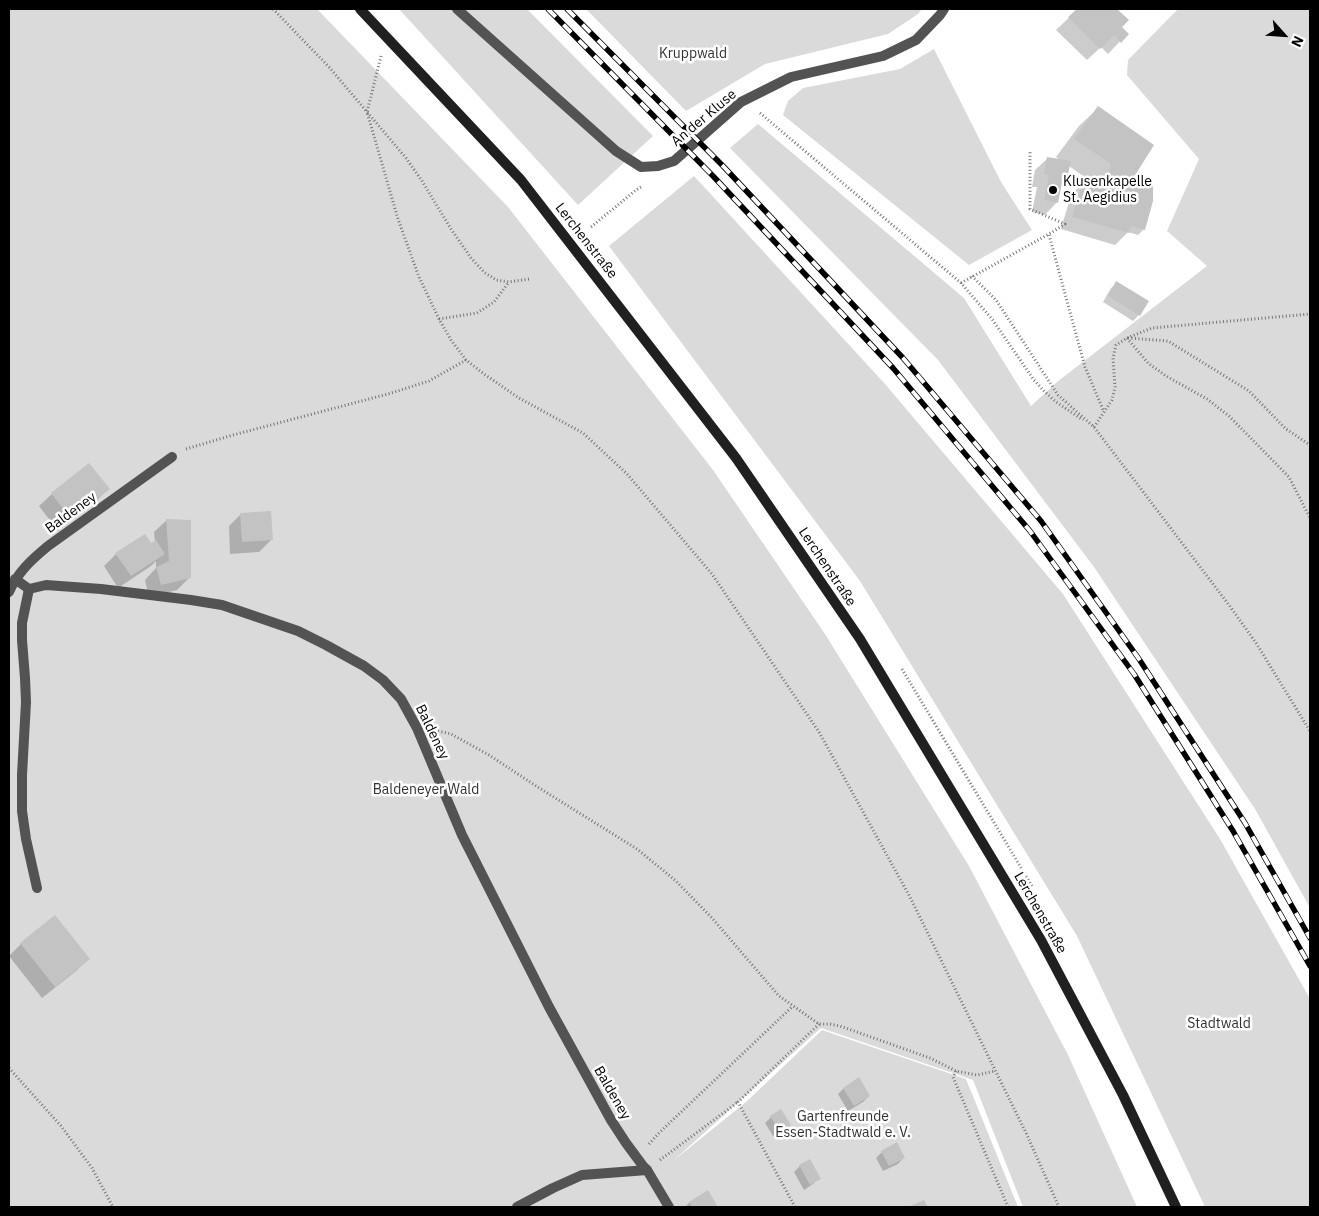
<!DOCTYPE html>
<meta charset="utf-8">
<style>
body{margin:0}
#map{position:relative;width:1319px;height:1216px;overflow:hidden;background:#fff;font-family:"IBM Plex Sans",sans-serif}
canvas{display:block}
.frame{position:absolute;inset:0;border:10px solid #000;pointer-events:none}
.north{position:absolute;left:1259px;top:10px;width:50px;height:50px;-webkit-text-stroke:4px #fff;paint-order:stroke;rotate:116deg;font-size:14px;font-weight:700;line-height:20px;text-align:center;color:#000}
.north::after{content:'';display:block;margin:auto;width:18px;height:22px;background:#000;clip-path:polygon(50% 0,100% 100%,50% 72%,0 100%)}
</style>
<div id="map">
<canvas width="1319" height="1216"></canvas>
<div class="frame"></div>
<div class="north">N</div>
</div>
<script>
const g = document.querySelector('canvas').getContext('2d');
g.lineJoin = 'round';
function fill(path, color) { g.fillStyle = color; g.fill(path, 'evenodd'); }
function strokePath(path, color, width, dash) { g.strokeStyle = color; g.lineWidth = width; g.lineCap = dash ? 'butt' : 'round'; g.setLineDash(dash || []); g.stroke(path); }
function drawText(font, color, halo, rows, align = 'center') {
  g.font = font + ' "IBM Plex Sans",sans-serif'; g.lineWidth = 5; g.setLineDash([]); g.textBaseline = 'middle'; g.strokeStyle = halo; g.fillStyle = color; for (const [text, x, y, turn = 0] of rows) {
    g.save(); g.translate(x, y); g.rotate((+turn || 0) * Math.PI / 180); g.textAlign = isNaN(turn) ? turn : align; if (halo) g.strokeText(text, 0, 0); g.fillText(text, 0, 0); g.restore();
  }
}
const green = new Path2D(`
 M 9,9 L 317,9 L 508,207 L 713,470 L 825,634 L 969,866 L 1068,1055 L 1137,1207 L 1023,1207 L 973,1080 L 821,1028 L 673,1161 L 746,1102 L 822,1030 L 966,1079 L 1018,1207 L 9,1207 Z
 M 399,9 L 527,9 L 653,136 L 578,205 Z
 M 586,9 L 922,9 L 918,14 L 888,34 L 765,64 L 686,111 Z
 M 1178,9 L 1310,9 L 1310,908 L 1255,809 L 1094,567 L 938,360 L 730,148 L 758,124 L 964,298 L 1031,406 L 1057,382 L 1207,266 L 1167,231 L 1199,159 L 1127,75 L 1128,60 Z
 M 934,49 L 1001,182 L 1032,230 L 969,265 L 783,115 L 788,101 L 803,88 L 900,69 Z
 M 694,176 L 885,384 L 1063,594 L 1220,839 L 1310,999 L 1310,1207 L 1205,1207 L 1077,936 L 860,581 L 609,246 Z`);
const shadow = new Path2D(`
 M 1078,9 L 1116,9 L 1127,20 L 1120,27 L 1127,34 L 1108,54 L 1101,47 L 1087,60 L 1056,30 Z
 M 1098,108 L 1132,178 L 1144,229 L 1138,235 L 1128,232 L 1115,245 L 1061,229 L 1071,195 L 1083,183 L 1092,186 L 1093,183 L 1069,166 L 1066,178 L 1061,184 L 1057,202 L 1045,215 L 1032,212 L 1037,187 L 1032,187 L 1035,170 L 1048,158 L 1061,161 L 1056,157 L 1079,126 Z
 M 1117,283 L 1139,315 L 1133,321 L 1103,302 L 1111,288 Z
 M 89,465 L 108,489 L 96,501 L 58,531 L 39,506 L 52,494 Z
 M 241,514 L 271,540 L 259,552 L 230,554 L 229,526 Z
 M 167,520 L 190,577 L 177,590 L 149,597 L 145,580 L 156,568 L 156,561 L 151,566 L 118,588 L 104,566 L 116,554 L 150,545 L 155,542 L 154,532 Z
 M 21,944 L 88,959 L 76,971 L 42,998 L 9,956 Z
 M 844,1088 L 869,1096 L 863,1102 L 848,1111 L 838,1094 Z
 M 771,1117 L 789,1124 L 784,1130 L 773,1136 L 765,1123 Z
 M 882,1152 L 903,1158 L 898,1164 L 883,1171 L 876,1158 Z
 M 800,1166 L 819,1178 L 813,1184 L 804,1190 L 794,1172 Z
 M 708,1192 L 717,1207 L 685,1207 L 689,1203 Z`);
const building = new Path2D(`
 M 1077,9 L 1117,9 L 1129,20 L 1122,27 L 1129,34 L 1121,43 L 1114,35 L 1100,49 L 1068,17 Z
 M 1098,106 L 1154,145 L 1134,177 L 1153,183 L 1153,201 L 1145,230 L 1131,226 L 1129,233 L 1072,217 L 1083,182 L 1105,188 L 1111,164 L 1074,139 Z
 M 1047,157 L 1071,161 L 1067,179 L 1063,178 L 1058,203 L 1044,200 L 1049,175 L 1044,174 Z
 M 1116,281 L 1149,301 L 1140,316 L 1108,296 Z
 M 89,463 L 110,489 L 71,519 L 51,493 Z
 M 271,511 L 273,540 L 242,542 L 240,513 Z
 M 166,519 L 191,520 L 191,578 L 161,585 L 156,567 L 169,561 Z
 M 145,534 L 151,543 L 156,540 L 165,554 L 131,576 L 115,553 Z
 M 55,915 L 90,959 L 55,987 L 20,943 Z
 M 859,1077 L 870,1096 L 854,1106 L 843,1088 Z
 M 781,1109 L 791,1125 L 780,1132 L 770,1116 Z
 M 897,1142 L 905,1158 L 889,1166 L 881,1151 Z
 M 810,1159 L 821,1179 L 810,1185 L 799,1165 Z
 M 708,1190 L 718,1207 L 692,1207 L 689,1202 Z
 M 924,1200 L 928,1207 L 908,1207 Z`);
const path = new Path2D(`
 M 273,9 L 329,67 L 406,158 L 422,181 L 451,229 L 471,258 L 484,272 L 496,280 L 509,282 L 529,279
 M 381,56 L 367,112 L 398,219 L 419,277 L 439,319 L 451,340 L 466,360 L 484,374 L 519,398 L 583,433 L 627,474 L 712,574 L 819,732 L 910,897 L 1027,1135 L 1059,1207
 M 760,113 L 961,283 L 992,319 L 1034,380 L 1044,391 L 1056,402 L 1083,420
 M 591,227 L 636,190 L 643,186
 M 1049,235 L 1085,367 L 1104,412
 M 972,276 L 996,300 L 1058,395 L 1094,427 L 1229,605 L 1256,643 L 1310,731
 M 961,283 L 1049,234 L 1065,224 L 1030,209 L 1030,152
 M 439,319 L 477,313 L 494,302 L 509,282
 M 1127,338 L 1148,363 L 1166,376 L 1207,399 L 1229,416 L 1289,477 L 1310,518
 M 1128,338 L 1168,341 L 1249,391 L 1286,429 L 1310,445
 M 1094,427 L 1112,400 L 1115,387 L 1113,358 L 1116,345 L 1127,338 L 1152,328 L 1310,314
 M 186,449 L 233,435 L 388,394 L 429,381 L 466,360
 M 902,669 L 1032,886
 M 438,731 L 451,734 L 489,755 L 536,786 L 637,849 L 676,881 L 712,918 L 779,996 L 819,1024 L 830,1024 L 840,1026 L 930,1058 L 956,1071 L 977,1075 L 995,1071
 M 9,1068 L 61,1126 L 92,1168 L 113,1207
 M 956,1071 L 953,1077 L 1008,1207
 M 649,1144 L 660,1132 L 793,1006
 M 660,1160 L 738,1102
 M 795,1207 L 738,1102 L 819,1024`);
const service = new Path2D(`
 M 29,589 L 22,623 L 22,640 L 25,678 L 26,702 L 22,775 L 22,811 L 26,839 L 37,888
 M 517,1207 L 553,1188 L 582,1175 L 647,1170`);
const minor = new Path2D(`
 M 457,9 L 616,151 L 641,167 L 658,166 L 674,161 L 741,102 L 791,77 L 883,56 L 916,40 L 940,15 L 944,9
 M 15,579 L 29,589 L 46,585 L 101,589 L 191,600 L 222,605 L 298,631 L 326,645 L 364,666 L 383,680 L 401,699 L 417,728 L 462,835 L 549,1007 L 611,1120 L 626,1143 L 643,1166 L 647,1170 L 669,1207
 M 9,592 C 18,572 31,560 48,546 L 172,457`);
const secondary = new Path2D(`
 M 360,9 L 521,180 L 736,458 L 860,639 L 1041,940 L 1123,1095 L 1176,1207`);
const rail = new Path2D(`
 M 548,9 L 713,176 L 893,368 L 1030,531 L 1134,674 L 1233,831 L 1310,966
 M 567,9 L 723,166 L 903,358 L 1041,521 L 1139,659 L 1245,823 L 1310,938`);
const markers = [
 [1053,190,5,"#000"]
];
const parkNames = [
 ["Kruppwald",693,54],
 ["Baldeneyer Wald",426,790],
 ["Stadtwald",1219,1024],
 ["Gartenfreunde",843,1117],
 ["Essen-Stadtwald e. V.",843,1133]
];
const streetNames = [
 ["An der Kluse",704,118,-40],
 ["Lerchenstraße",586,241,52],
 ["Baldeney",71,513,-36],
 ["Lerchenstraße",827,567,56],
 ["Baldeney",432,732,64],
 ["Lerchenstraße",1040,913,60],
 ["Baldeney",612,1093,60]
];
const poiNames = [
 ["Klusenkapelle",1063,182],
 ["St. Aegidius",1063,198]
];
fill(green, '#dadada');
fill(shadow, '#0003');
fill(building, '#c3c3c3');
strokePath(path, '#757575', 3, [1, 2.5]);
strokePath(service, '#535353', 10);
strokePath(minor, '#535353', 10);
strokePath(secondary, '#202020', 10);
strokePath(rail, '#000', 5.5);
strokePath(rail, '#fff', 4, [11]);
for (const [x, y, r, color] of markers) { const dot = new Path2D(); dot.arc(x, y, r, 0, 2 * Math.PI); g.fillStyle = color; g.fill(dot); strokePath(dot, '#fff', 2); }
drawText('14px', '#313131', '#fff', parkNames);
drawText('14px', '#000', '#fff', streetNames);
drawText('14px', '#000', '#fff', poiNames, 'left');
</script>
